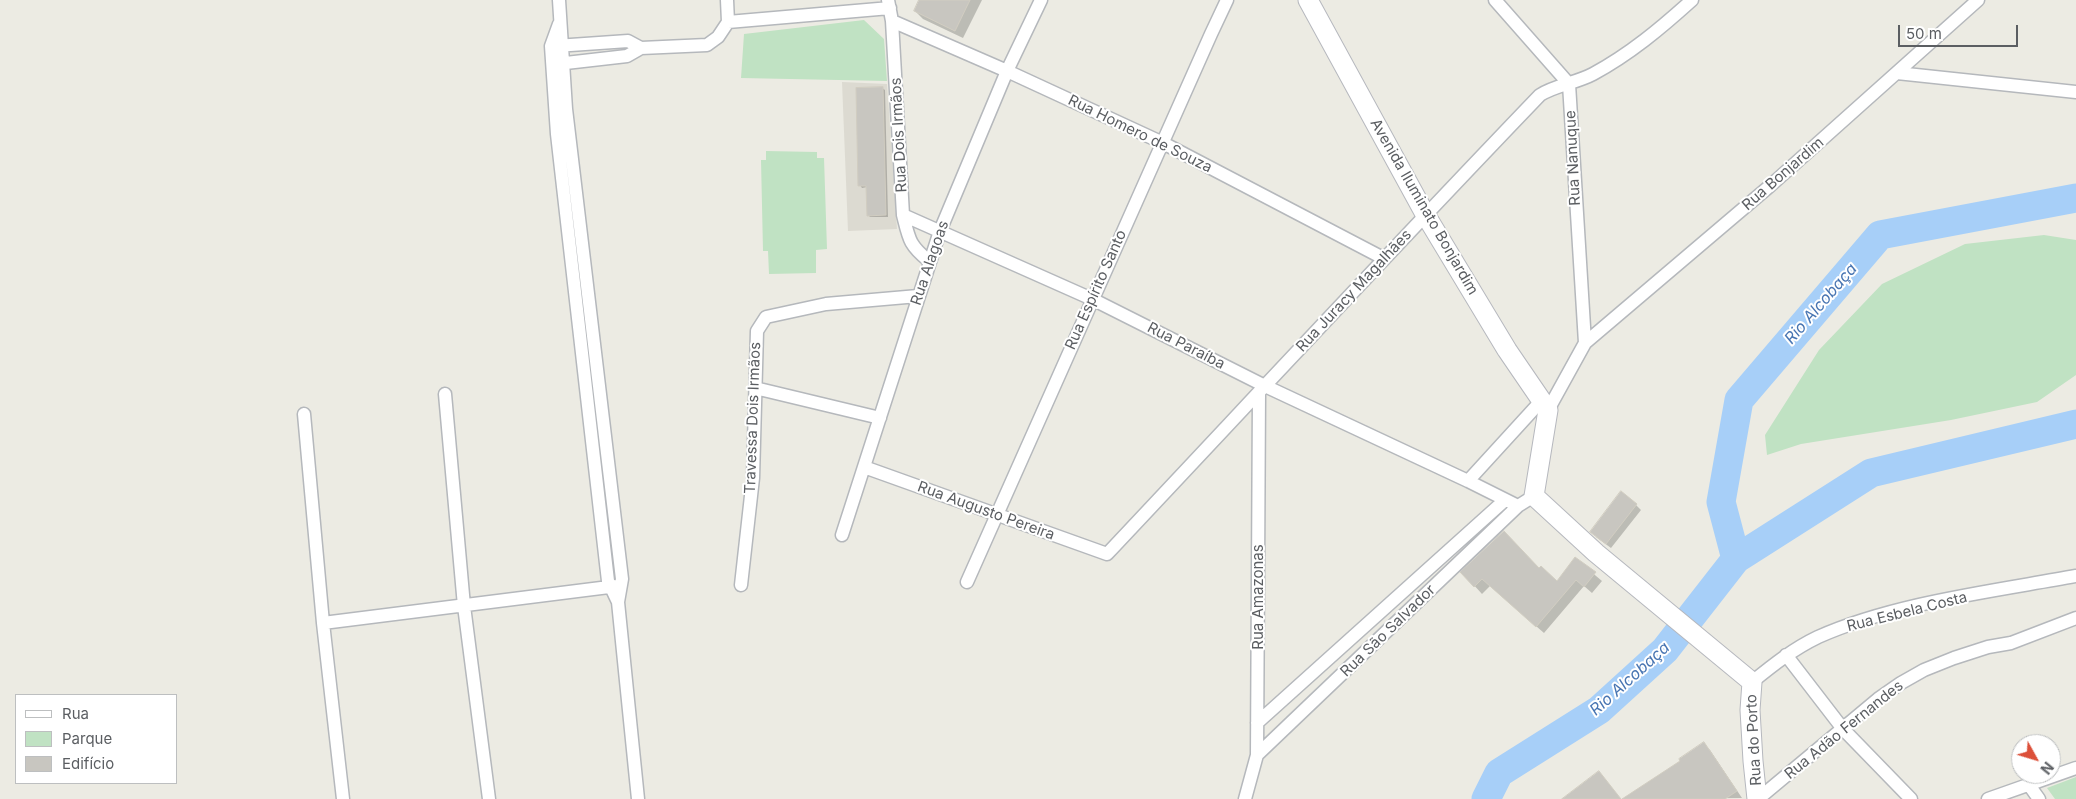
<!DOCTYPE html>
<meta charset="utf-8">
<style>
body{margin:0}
#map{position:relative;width:2076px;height:799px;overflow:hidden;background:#ecebe3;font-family:Inter,sans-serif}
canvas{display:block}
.legend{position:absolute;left:15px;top:694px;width:162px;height:90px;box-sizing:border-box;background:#fff;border:1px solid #bdbfc0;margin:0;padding:6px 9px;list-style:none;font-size:15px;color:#5b5e62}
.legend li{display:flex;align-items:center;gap:10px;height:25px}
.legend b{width:25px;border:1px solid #bdbfc0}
.north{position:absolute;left:2011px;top:734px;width:50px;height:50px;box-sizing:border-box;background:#fff;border:1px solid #bdbfc0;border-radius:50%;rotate:129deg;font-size:14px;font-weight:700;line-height:20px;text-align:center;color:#5b5e62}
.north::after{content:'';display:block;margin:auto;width:18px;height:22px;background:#dc5039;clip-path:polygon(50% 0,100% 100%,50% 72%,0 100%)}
.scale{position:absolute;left:1898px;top:25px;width:120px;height:22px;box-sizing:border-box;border:2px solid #5b5e62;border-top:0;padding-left:6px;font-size:15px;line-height:18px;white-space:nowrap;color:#5b5e62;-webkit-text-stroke:4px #fff;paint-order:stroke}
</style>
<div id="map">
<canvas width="2076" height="799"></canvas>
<ul class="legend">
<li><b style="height:6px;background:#fff"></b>Rua</li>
<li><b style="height:14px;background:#c0e2c3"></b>Parque</li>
<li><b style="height:14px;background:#c8c6c0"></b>Edifício</li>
</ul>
<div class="north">N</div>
<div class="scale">50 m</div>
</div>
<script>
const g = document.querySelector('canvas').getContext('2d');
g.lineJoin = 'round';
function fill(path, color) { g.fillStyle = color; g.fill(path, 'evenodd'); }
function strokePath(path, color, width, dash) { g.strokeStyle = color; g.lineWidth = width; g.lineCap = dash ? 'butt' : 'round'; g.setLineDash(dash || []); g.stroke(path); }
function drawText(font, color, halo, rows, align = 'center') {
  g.font = font + ' Inter,sans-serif'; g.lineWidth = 4; g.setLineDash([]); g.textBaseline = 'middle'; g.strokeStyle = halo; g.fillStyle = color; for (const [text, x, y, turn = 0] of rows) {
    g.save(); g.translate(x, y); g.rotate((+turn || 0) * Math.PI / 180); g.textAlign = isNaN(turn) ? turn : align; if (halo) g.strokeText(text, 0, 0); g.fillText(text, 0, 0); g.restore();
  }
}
const education = new Path2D(`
 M 842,82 L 887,84 L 897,229 L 848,231 Z`);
const green = new Path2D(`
 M 864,20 L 884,39 L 887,81 L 741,78 L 744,34 Z
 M 766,151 L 817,152 L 817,158 L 824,158 L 827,249 L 816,250 L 816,273 L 769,274 L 768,251 L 763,251 L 761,160 L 766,160 Z
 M 2044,235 L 2076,240 L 2076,375 L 2037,402 L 1951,420 L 1801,444 L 1767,455 L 1765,435 L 1819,350 L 1882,284 L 1965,244 Z
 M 2076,777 L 2076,799 L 2055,799 L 2047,788 Z`);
const shadow = new Path2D(`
 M 921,0 L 982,0 L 963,38 L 923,19 L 915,11 Z
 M 882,88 L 885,90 L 888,217 L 870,217 L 868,215 L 867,187 L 862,188 L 860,185 Z
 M 1636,505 L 1641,510 L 1611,548 L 1596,537 Z
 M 1576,559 L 1602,581 L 1592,593 L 1584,586 L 1544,633 L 1490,586 L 1482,594 L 1462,572 L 1539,570 L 1558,582 Z
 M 1703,744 L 1710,750 L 1742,798 L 1624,799 L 1682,761 Z`);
const river = new Path2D(`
 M 1736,559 L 1871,473 L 2076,424
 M 1486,799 L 1499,773 L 1599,710 L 1665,650 L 1736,559 L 1721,502 L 1739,400 L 1880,235 L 2076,198`);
const building = new Path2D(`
 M 919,0 L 970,0 L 955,31 L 914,11 Z
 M 883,87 L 886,215 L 867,216 L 866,186 L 858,186 L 856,88 Z
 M 1621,491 L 1637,504 L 1606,544 L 1590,532 Z
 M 1504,531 L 1539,568 L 1541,566 L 1557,581 L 1575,557 L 1596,572 L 1584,587 L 1576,580 L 1536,627 L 1482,579 L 1474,587 L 1460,572 Z
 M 1704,742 L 1737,791 L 1725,799 L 1622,799 L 1680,761 L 1679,759 Z
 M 1599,771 L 1621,799 L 1562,799 Z`);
const street = new Path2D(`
 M 559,0 L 566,109 L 622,579 L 618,602 L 638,799
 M 727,0 L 728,22
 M 888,0 L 892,21 L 903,215 C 909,239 909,245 929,261
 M 1495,0 L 1569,84 L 1585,343
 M 892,21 L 1007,71 L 1163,143 L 1383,258
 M 728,22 L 890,8
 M 559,24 L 551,46 L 557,134 L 608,581 L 618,602
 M 556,46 L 628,41 L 641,48
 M 557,64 L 627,56 L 641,48 L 707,45 L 718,37 L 728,22
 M 1897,73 L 2076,92
 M 903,215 L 1092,299 L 1265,386 L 1468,481 L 1518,506 L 1534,496
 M 755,388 L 880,418
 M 445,394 L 464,606 L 489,799
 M 1548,410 L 1585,343 L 1771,185 L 1978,0
 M 304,414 L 323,623 L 343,799
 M 864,467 L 1107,554 C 1251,401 1394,247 1540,95 C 1556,85 1576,83 1593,74 C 1630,54 1661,28 1692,0
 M 1468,481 L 1542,400
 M 842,535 L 940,231 L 1007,71 L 1041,0
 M 967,582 L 1211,34 L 1227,0
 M 741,585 L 753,478 L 757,331 L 766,317 L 826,304 L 918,296
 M 323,623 L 617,586
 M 1786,655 L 1843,729 L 1911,799
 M 1752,682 C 1773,665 1793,649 1818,637 C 1894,603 1994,591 2076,576
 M 1257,723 L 1505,500
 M 1257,755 L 1518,506
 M 2029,785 L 2039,799
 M 1245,799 L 1257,755 L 1259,393
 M 1758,799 L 1878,699 L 1901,683 L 1924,670 L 1954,658 L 1988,647 L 2011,643 L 2076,618
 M 1988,799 L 2076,768`);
const secondary = new Path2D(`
 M 1308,0 L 1425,214 L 1507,350 L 1548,410 L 1534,496 L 1596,553 L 1752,682 L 1750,710 L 1753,761 L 1757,799`);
const streetNames = [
 ["Rua Homero de Souza",1140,134,26],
 ["Rua Dois Irmãos",899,135,-93],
 ["Rua Nanuque",1573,158,-93],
 ["Rua Bonjardim",1783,174,-41],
 ["Avenida Iluminato Bonjardim",1424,207,60],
 ["Rua Alagoas",930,263,-71],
 ["Rua Espírito Santo",1096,290,-66],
 ["Rua Juracy Magalhães",1354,291,-47],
 ["Rua Paraíba",1186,346,27],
 ["Travessa Dois Irmãos",753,418,-88],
 ["Rua Augusto Pereira",986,511,20],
 ["Rua Amazonas",1258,597,-90],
 ["Rua Esbela Costa",1907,612,-14],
 ["Rua São Salvador",1388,631,-44],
 ["Rua Adão Fernandes",1844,730,-39],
 ["Rua do Porto",1754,740,-93]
];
const waterNames = [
 ["Rio Alcobaça",1821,304,-49],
 ["Rio Alcobaça",1630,679,-42]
];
fill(education, '#dcdad1');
fill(green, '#c0e2c3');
fill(shadow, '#0003');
strokePath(river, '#a7cff8', 29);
fill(building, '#c8c6c0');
strokePath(building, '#d1cdc1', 1);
strokePath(street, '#b5b8bc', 15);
strokePath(secondary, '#b6b8be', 21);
strokePath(street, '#fff', 12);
strokePath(secondary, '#fff', 19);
drawText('15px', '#5b5e62', '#fff', streetNames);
drawText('italic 16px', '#4875b2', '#fff', waterNames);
</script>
